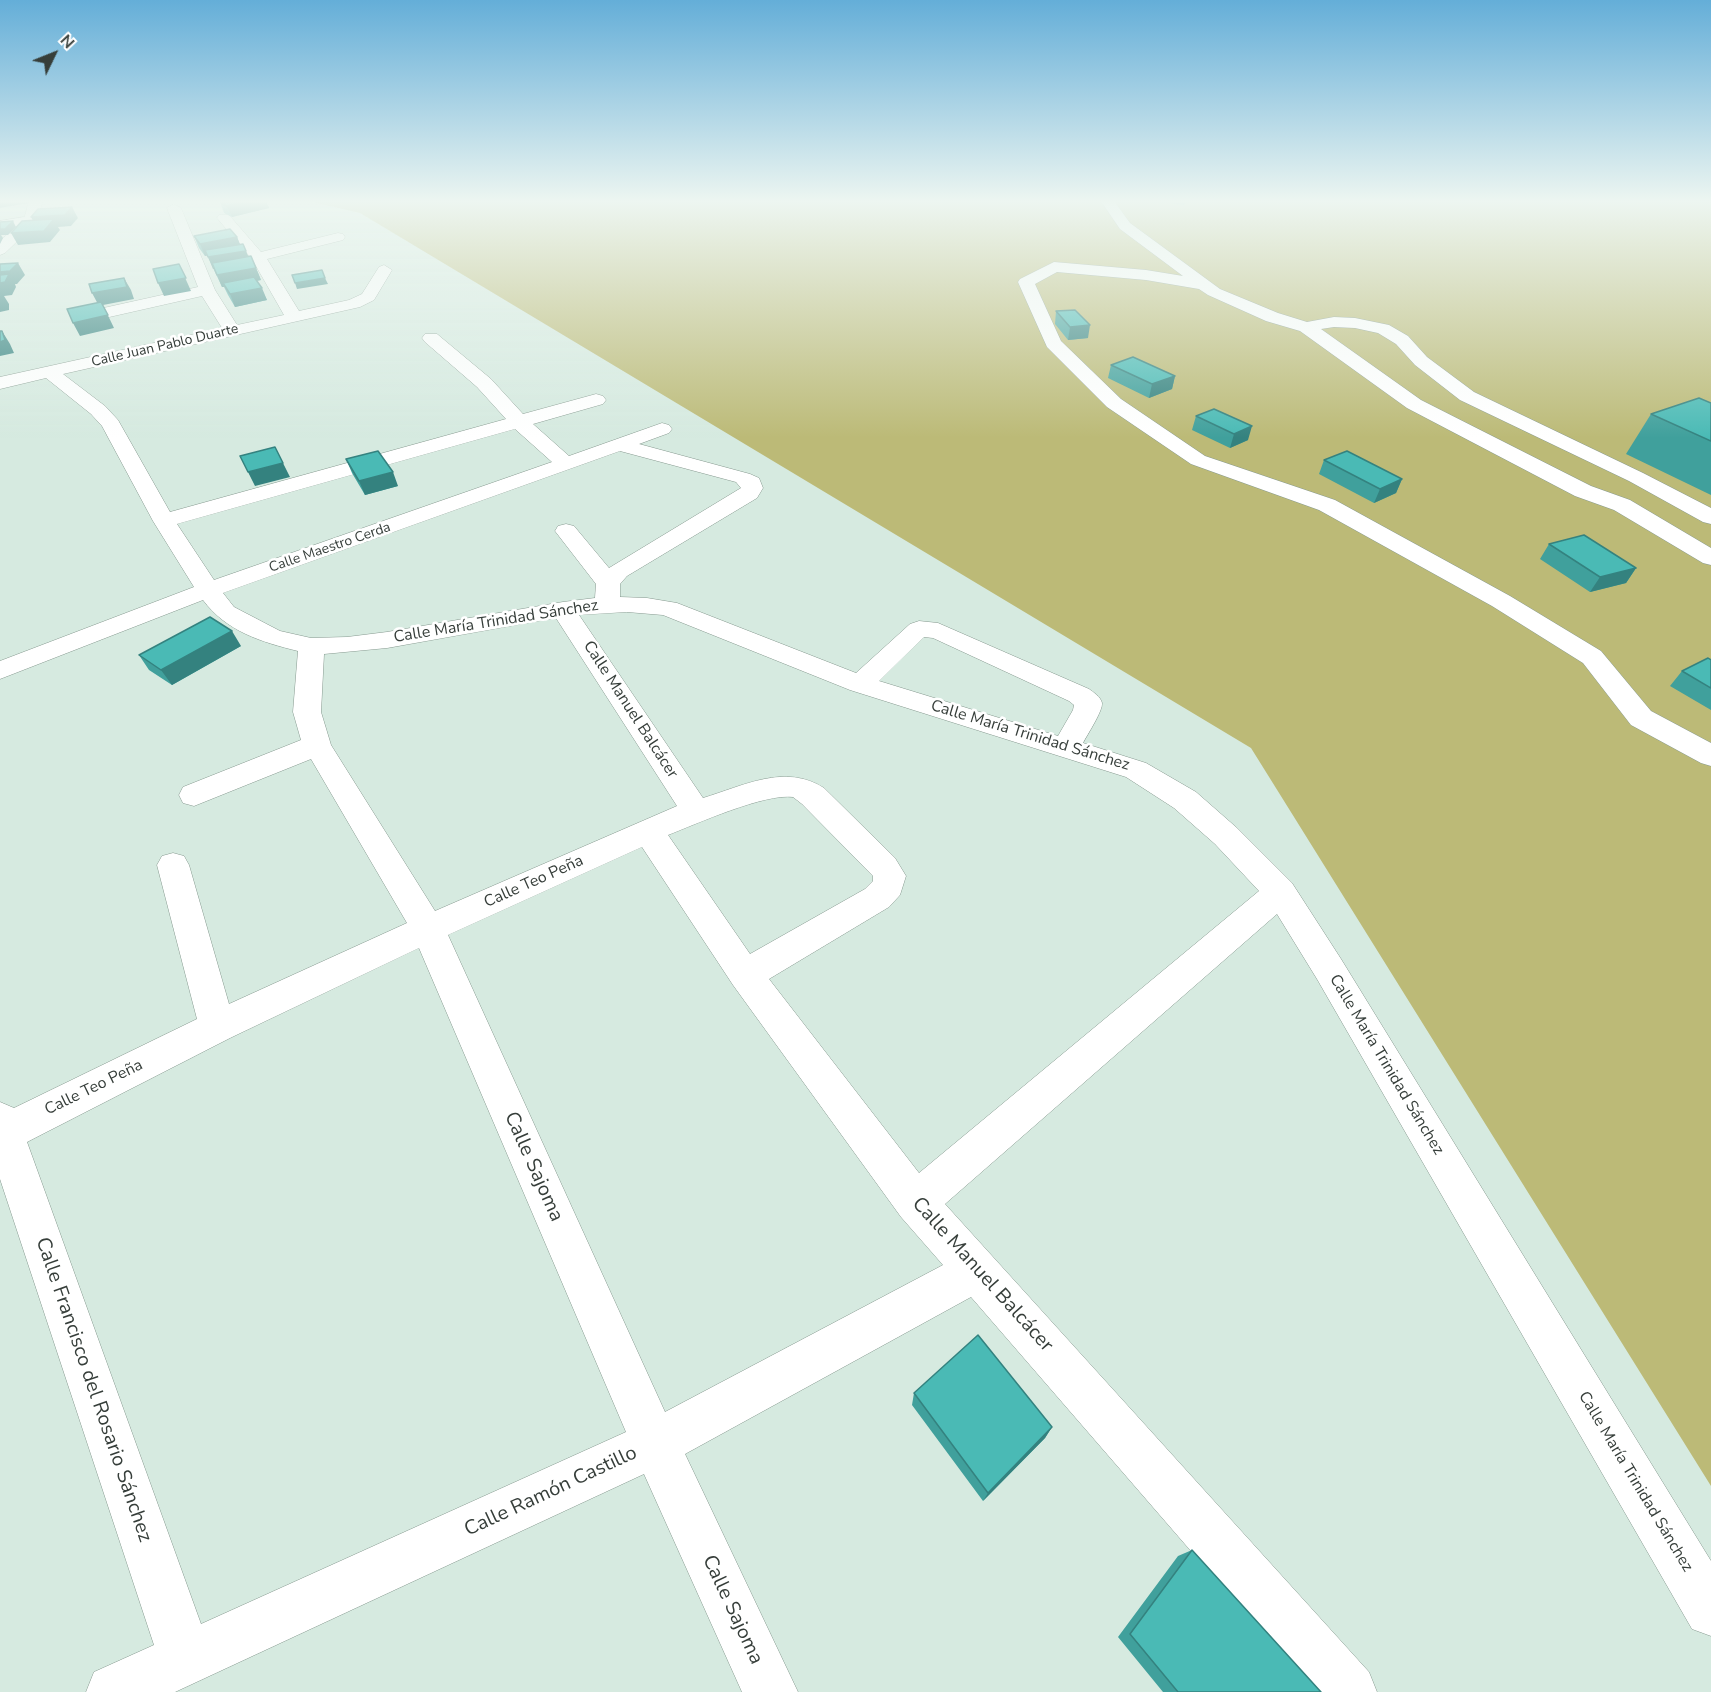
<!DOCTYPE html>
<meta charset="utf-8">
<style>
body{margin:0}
#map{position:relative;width:1711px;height:1692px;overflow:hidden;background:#d6eae0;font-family:"Nunito Sans",sans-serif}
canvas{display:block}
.north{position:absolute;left:24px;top:24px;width:60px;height:60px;-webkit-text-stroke:4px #fff;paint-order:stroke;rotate:47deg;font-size:16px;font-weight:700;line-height:24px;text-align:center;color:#363e3a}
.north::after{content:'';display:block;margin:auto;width:21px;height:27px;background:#363e3a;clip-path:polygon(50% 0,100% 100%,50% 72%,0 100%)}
</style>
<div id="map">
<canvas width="1711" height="1692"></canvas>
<div class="north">N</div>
</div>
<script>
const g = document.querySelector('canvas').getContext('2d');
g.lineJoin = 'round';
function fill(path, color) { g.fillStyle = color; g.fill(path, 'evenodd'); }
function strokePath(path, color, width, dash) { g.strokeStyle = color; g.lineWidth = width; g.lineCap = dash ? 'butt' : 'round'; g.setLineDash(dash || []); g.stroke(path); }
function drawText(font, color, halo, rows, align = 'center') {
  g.font = font + ' "Nunito Sans",sans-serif'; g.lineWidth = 5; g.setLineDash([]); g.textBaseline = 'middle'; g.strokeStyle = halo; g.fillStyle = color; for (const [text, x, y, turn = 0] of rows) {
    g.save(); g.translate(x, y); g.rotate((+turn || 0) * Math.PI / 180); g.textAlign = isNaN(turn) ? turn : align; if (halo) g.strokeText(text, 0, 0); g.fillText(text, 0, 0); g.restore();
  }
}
const green = new Path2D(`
 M 308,201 L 1711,201 L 1711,1486 L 1251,748 L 360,213 Z`);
const minor = new Path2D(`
 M 1101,201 L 1114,201 L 1130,223 L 1220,289 L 1278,313 L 1307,322 L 1334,317 L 1355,318 L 1389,325 L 1408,336 L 1427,357 L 1474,392 L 1643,473 L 1711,508 L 1711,524 L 1703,522 L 1629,481 L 1460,400 L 1415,365 L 1396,344 L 1378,333 L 1355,328 L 1334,327 L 1321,329 L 1421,400 L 1591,486 L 1630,500 L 1711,548 L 1711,565 L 1703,563 L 1614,510 L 1575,496 L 1407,408 L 1300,331 L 1266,321 L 1208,295 L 1199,289 L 1146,280 L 1057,272 L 1035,284 L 1061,341 L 1121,399 L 1205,456 L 1335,500 L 1510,596 L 1601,651 L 1651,711 L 1711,743 L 1711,766 L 1701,763 L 1631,725 L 1583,663 L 1492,606 L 1319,510 L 1191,464 L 1107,407 L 1047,347 L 1018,282 L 1020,279 L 1054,262 L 1146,270 L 1183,276 L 1120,229 Z
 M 174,204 L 181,208 L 215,290 L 237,325 L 284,315 L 252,259 L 217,218 L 219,215 L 229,215 L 261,252 L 338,233 L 343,234 L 345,237 L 343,240 L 267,259 L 299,311 L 349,300 L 362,294 L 379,267 L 384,265 L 392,270 L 374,300 L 360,307 L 63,374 L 105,406 L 118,420 L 170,512 L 506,419 L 477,387 L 425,342 L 422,338 L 425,334 L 437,334 L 491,379 L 523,414 L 596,394 L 603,396 L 606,400 L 603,404 L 533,424 L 569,456 L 662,423 L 669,425 L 672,429 L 669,433 L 639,444 L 750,474 L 759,478 L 763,488 L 757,498 L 627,576 L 620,584 L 620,597 L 647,598 L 677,603 L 856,673 L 910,624 L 919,621 L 938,623 L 1089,689 C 1093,692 1101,697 1102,703 C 1103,711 1087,735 1083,743 L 1146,763 L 1196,792 L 1237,828 L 1292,883 L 1341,959 L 1711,1561 L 1711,1636 L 1692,1629 L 1317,979 L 1277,914 L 945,1204 L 1369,1672 L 1377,1692 L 1313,1692 L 971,1297 L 685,1454 L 798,1692 L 742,1692 L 644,1474 L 175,1692 L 86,1692 L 94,1672 L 154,1645 L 0,1179 L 0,1102 L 14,1108 L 197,1019 L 157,865 L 162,856 L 173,853 L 184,856 L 189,865 L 229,1004 L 407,923 L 311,759 L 194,806 L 183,803 L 179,795 L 183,787 L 301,740 L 293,712 L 298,651 C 261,642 226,631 203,600 L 0,679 L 0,661 L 194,587 L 153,521 L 102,426 L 91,414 L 46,378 L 0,389 L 0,377 L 222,328 L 202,296 L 96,320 L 88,315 L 90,311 L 198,287 L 167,208 ZM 515,429 L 552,462 L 214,580 L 177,524 ZM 620,451 L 736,482 L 741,488 L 609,568 L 574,526 L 566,524 L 558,526 L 555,531 L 596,584 L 595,598 L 563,602 L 387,632 L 347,637 L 311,638 L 280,631 L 234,607 L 223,593 ZM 627,612 L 663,615 L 850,690 L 1126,777 L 1174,808 L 1215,844 L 1259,891 L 919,1173 L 769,979 L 889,907 L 900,895 L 906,876 L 895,858 L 824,788 C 785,763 743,786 703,798 L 579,615 ZM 556,618 L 677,806 L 435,911 L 331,745 L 321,712 L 324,654 L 387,648 ZM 924,637 L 933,638 L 1069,701 L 1074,705 L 1073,710 L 1058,736 L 879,681 ZM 793,797 L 802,804 L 873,876 L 873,881 L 865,889 L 750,954 L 668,835 C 696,824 765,793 793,797 ZM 642,847 L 733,985 L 901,1217 L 943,1265 L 665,1412 L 448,935 ZM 419,948 L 626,1432 L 201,1624 L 27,1142 L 230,1038 Z
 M 31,216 L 38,220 L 36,223 L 0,229 L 0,221 Z`);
const tertiary = new Path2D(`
 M 29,201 L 43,201 L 36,223 L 5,253 L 0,255 L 0,241 L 24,219 Z`);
const wall = new Path2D(`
 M 223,201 L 266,201 L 269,208 L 232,217 L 224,213 L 220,202 Z
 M 1155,201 L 1186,201 L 1184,205 Z
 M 194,236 L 237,237 L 240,245 L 256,268 L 261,280 L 257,281 L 267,300 L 235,307 L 228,295 L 224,287 L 222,287 L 207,255 L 205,256 L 199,248 Z
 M 1056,311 L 1088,338 L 1068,340 L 1055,324 Z
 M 1111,365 L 1175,376 L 1172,389 L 1149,398 L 1108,378 Z
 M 1711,403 L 1711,495 L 1626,454 L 1651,414 Z
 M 1196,416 L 1248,440 L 1230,448 L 1192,430 Z
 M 346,459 L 398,486 L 365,495 L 352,473 Z
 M 1324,460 L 1402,479 L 1396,493 L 1374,503 L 1319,474 Z
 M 1549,544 L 1636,568 L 1626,583 L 1590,592 L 1540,559 Z
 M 241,646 L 172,685 L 149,670 L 139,655 Z
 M 1711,660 L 1711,710 L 1670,686 L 1682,671 Z
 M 914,1393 L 1052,1427 L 1045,1438 L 983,1501 L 912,1405 Z
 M 1192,1550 L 1321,1692 L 1163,1692 L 1118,1637 L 1178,1556 Z`);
const shadedWall = new Path2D(`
 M 0,201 L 29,201 L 29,203 L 0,208 Z
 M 246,201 L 266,201 L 269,208 L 232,217 L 227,206 Z
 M 72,207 L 78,218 L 71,226 L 58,227 L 60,230 L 50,242 L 18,245 L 11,233 L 37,228 L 31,217 Z
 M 13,221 L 16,227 L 8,235 L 1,235 L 3,238 L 0,244 L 0,229 Z
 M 237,237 L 242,249 L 205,256 L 200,244 Z
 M 246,251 L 251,263 L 213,269 L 208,257 Z
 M 18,263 L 25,275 L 17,284 L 15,284 L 16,287 L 12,295 L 4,296 L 9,304 L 9,310 L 0,312 L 0,272 Z
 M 179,264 L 191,291 L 164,296 L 158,283 Z
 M 256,268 L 261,280 L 225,286 L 223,283 L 224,287 L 222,287 L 217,275 Z
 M 124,278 L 131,290 L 134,299 L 103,305 L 114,328 L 80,336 L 73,323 L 99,306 L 92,293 Z
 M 325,278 L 328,284 L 297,289 L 295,283 Z
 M 262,288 L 267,300 L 235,307 L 230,294 Z
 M 1090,325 L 1088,338 L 1068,340 L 1070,327 Z
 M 2,331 L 10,344 L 14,353 L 0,356 L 0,336 Z
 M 1175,376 L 1172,389 L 1149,398 L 1152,384 Z
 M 1252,426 L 1248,440 L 1230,448 L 1234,434 Z
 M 283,463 L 290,477 L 255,486 L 248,472 Z
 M 393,472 L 398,486 L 365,495 L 359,481 Z
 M 1402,479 L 1396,493 L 1374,503 L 1380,489 Z
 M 1636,568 L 1626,583 L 1590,592 L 1600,577 Z
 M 232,631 L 241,646 L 172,685 L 161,670 Z
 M 1052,1427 L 1045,1438 L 983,1501 L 988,1493 Z`);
const building = new Path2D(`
 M 223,201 L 246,201 L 227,206 L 220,202 Z
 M 72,207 L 65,215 L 31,217 L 38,209 Z
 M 54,219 L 44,231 L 11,233 L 22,221 Z
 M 13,221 L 5,229 L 0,229 L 0,222 Z
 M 230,229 L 237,237 L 200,244 L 194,236 Z
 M 243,244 L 246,251 L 208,257 L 205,250 Z
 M 251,256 L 256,268 L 217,275 L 212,263 Z
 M 18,263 L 10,271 L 0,272 L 0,264 Z
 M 179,264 L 186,278 L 158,283 L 153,269 Z
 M 322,270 L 325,278 L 295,283 L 292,275 Z
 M 9,274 L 5,282 L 0,283 L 0,275 Z
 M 254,277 L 262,288 L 230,294 L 223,283 Z
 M 124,278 L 127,287 L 92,293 L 89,284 Z
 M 101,302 L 108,315 L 73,323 L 67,309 Z
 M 1075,310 L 1090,325 L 1070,327 L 1056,311 Z
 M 0,331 L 2,331 L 5,340 L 0,342 Z
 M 1133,357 L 1175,376 L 1152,384 L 1111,365 Z
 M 1699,398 L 1711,403 L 1711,441 L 1651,414 Z
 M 1214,409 L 1252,426 L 1234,434 L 1196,416 Z
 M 275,447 L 283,463 L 248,472 L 240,456 Z
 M 378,451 L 393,472 L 359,481 L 346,459 Z
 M 1347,451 L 1402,479 L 1380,489 L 1324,460 Z
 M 1584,535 L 1636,568 L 1600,577 L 1549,544 Z
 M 210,617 L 232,631 L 161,670 L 139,655 Z
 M 1708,658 L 1711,660 L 1711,688 L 1682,671 Z
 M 978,1335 L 1052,1427 L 988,1493 L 914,1393 Z
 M 1192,1550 L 1321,1692 L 1178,1692 L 1130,1634 Z`);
const farStreetnames = [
 ["Calle Juan Pablo Duarte",165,346,-13],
 ["Calle Maestro Cerda",330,548,-19]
];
const streetNames = [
 ["Calle María Trinidad Sánchez",496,622,-9],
 ["Calle Manuel Balcácer",630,710,57],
 ["Calle María Trinidad Sánchez",1030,736,17],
 ["Calle Teo Peña",534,882,-24],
 ["Calle María Trinidad Sánchez",1386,1065,59],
 ["Calle Teo Peña",94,1088,-26],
 ["Calle María Trinidad Sánchez",1635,1482,59]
];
const nearStreetnames = [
 ["Calle Sajoma",533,1167,66],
 ["Calle Manuel Balcácer",982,1275,48],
 ["Calle Francisco del Rosario Sánchez",93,1390,71],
 ["Calle Ramón Castillo",551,1492,-25],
 ["Calle Sajoma",732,1610,65]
];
fill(green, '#bcba77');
strokePath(minor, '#86998f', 1);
strokePath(tertiary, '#86998f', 1);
fill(minor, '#fff');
fill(tertiary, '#fff');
fill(wall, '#40a09c');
fill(shadedWall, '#34827f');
fill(building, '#4abab5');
strokePath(building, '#34827f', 1.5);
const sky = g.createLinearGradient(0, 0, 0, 438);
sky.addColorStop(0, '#64aed8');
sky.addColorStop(0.46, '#edf6f1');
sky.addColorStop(1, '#edf6f100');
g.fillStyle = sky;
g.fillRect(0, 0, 1711, 438);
drawText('14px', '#363e3a', '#fff', farStreetnames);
drawText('16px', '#363e3a', '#fff', streetNames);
drawText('20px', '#363e3a', '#fff', nearStreetnames);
</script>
